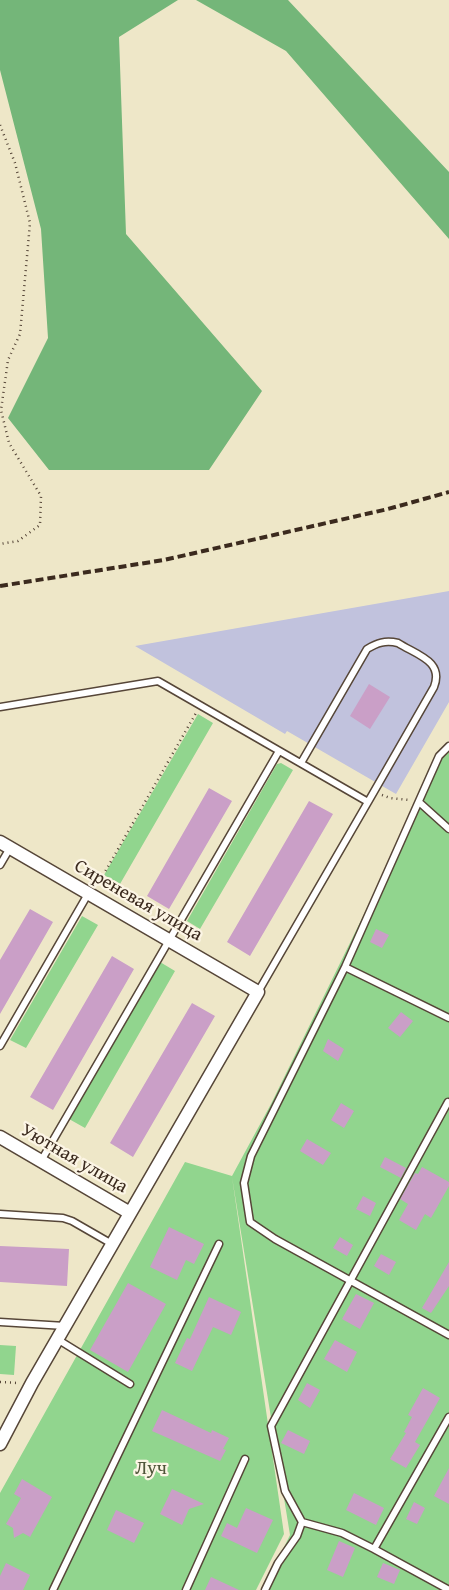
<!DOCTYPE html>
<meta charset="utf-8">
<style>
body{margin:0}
canvas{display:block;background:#eee7c8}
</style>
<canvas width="449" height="1590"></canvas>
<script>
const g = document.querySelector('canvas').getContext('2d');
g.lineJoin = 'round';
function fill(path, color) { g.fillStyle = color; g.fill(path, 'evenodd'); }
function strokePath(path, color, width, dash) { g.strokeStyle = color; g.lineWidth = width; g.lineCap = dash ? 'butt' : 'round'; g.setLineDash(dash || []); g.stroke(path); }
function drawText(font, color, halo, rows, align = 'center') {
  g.font = font + ' "Gentium Book Plus",serif'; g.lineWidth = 4.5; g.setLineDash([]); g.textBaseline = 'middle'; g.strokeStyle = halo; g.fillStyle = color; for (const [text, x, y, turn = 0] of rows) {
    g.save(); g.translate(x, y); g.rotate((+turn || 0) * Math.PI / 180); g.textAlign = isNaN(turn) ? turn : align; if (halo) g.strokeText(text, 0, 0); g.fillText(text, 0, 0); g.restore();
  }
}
const industrial = new Path2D(`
 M 449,591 L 449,702 L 396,794 L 287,731 L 285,734 L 135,646 Z`);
const green = new Path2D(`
 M 198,714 L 213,723 L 120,884 L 104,875 Z
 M 449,746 L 449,1590 L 263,1590 L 290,1535 L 232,1177 L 284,1534 L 256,1590 L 0,1590 L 0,1493 L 185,1162 L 232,1176 L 271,1104 L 445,749 Z
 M 281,763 L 293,770 L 200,929 L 187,921 L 277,764 Z
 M 82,916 L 98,925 L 26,1048 L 10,1040 Z
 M 160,962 L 175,971 L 85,1128 L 69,1119 Z
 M 0,1345 L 16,1346 L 14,1375 L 0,1374 Z`);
const forest = new Path2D(`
 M 0,0 L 178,0 L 119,37 L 126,234 L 262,391 L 209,470 L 49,470 L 8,418 L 48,338 L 41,229 L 0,70 Z
 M 196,0 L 288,0 L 449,172 L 449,239 L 286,51 Z`);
const building = new Path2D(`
 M 369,684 L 390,697 L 370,729 L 350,716 Z
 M 209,788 L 232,801 L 169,909 L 147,896 Z
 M 309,801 L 333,814 L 250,956 L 227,942 Z
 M 30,909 L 53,922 L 0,1014 L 0,960 Z
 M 376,929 L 389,935 L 382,948 L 370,942 Z
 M 112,956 L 134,969 L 53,1110 L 30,1097 Z
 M 192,1003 L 215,1016 L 133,1157 L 110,1143 Z
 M 401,1012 L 413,1021 L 400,1037 L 388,1028 Z
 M 328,1039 L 344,1049 L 338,1061 L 323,1051 Z
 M 341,1103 L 354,1111 L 344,1128 L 331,1120 Z
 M 307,1139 L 331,1153 L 323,1165 L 300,1151 Z
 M 385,1157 L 406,1168 L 401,1178 L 380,1167 Z
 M 422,1167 L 449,1182 L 449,1186 L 431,1218 L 425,1214 L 416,1230 L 399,1220 L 408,1204 L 400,1199 L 415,1173 L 418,1174 Z
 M 363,1196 L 376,1203 L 370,1216 L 356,1209 Z
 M 169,1227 L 204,1244 L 194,1264 L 186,1260 L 177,1280 L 150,1267 Z
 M 340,1237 L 353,1245 L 347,1256 L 333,1248 Z
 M 0,1246 L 69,1249 L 67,1286 L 0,1282 Z
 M 381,1254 L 396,1262 L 389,1275 L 374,1266 Z
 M 449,1262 L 449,1286 L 431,1313 L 422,1308 Z
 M 128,1283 L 166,1304 L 128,1372 L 90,1350 Z
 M 356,1294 L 374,1303 L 360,1329 L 342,1319 Z
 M 209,1297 L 241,1312 L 231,1335 L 213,1327 L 192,1371 L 175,1363 L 187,1338 L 190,1339 Z
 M 335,1340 L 357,1352 L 347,1372 L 324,1359 Z
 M 307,1383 L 320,1390 L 310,1408 L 298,1400 Z
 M 423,1388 L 440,1398 L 415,1442 L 420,1445 L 406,1468 L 390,1459 L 406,1433 L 404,1432 L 412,1417 L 408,1415 Z
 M 162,1410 L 211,1433 L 212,1430 L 229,1438 L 223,1449 L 226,1450 L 220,1461 L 152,1431 Z
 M 288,1430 L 310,1441 L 304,1454 L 281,1443 Z
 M 449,1468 L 449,1504 L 434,1496 Z
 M 22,1479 L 52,1497 L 30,1537 L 23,1533 L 14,1538 L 13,1528 L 6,1524 L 21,1498 L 14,1494 Z
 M 172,1489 L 204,1504 L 189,1509 L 182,1525 L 160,1514 Z
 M 354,1493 L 384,1508 L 376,1525 L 346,1510 Z
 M 414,1502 L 425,1508 L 417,1524 L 406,1519 Z
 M 246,1508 L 273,1520 L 257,1553 L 221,1536 L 227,1523 L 237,1528 Z
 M 116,1510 L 144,1523 L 134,1543 L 107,1530 Z
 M 339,1541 L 355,1548 L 343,1577 L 327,1570 Z
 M 6,1563 L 30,1575 L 23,1590 L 0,1590 L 0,1576 Z
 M 383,1563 L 400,1570 L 394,1584 L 377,1577 Z
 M 211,1577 L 239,1590 L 205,1590 Z`);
const path = new Path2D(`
 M 0,125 L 15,163 L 30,223 L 20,334 L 8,360 L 1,410 L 9,443 L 41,496 L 40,525 L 18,541 L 0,544
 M 382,795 L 390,798 L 409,800
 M 98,884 L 196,713
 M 0,1382 L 18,1383`);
const lane = new Path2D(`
 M 0,707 L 158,681 L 368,802 L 258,992
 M 449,746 L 439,756 L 345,967 L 251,1156 L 244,1183 L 250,1222 L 275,1239 L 449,1335
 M 301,763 L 367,649 C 377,643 385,640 398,643 C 417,655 444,661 434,687 L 368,802
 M 419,802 L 449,829
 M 0,865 L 10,848
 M 345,967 L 449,1018
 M 0,1046 L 88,894
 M 41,1161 L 279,751
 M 0,1214 L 63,1218 L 72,1221 L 112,1244
 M 0,1322 L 65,1326
 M 57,1339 L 130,1384
 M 302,1522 L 285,1491 L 271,1426 L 448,1102
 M 374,1549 L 449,1417
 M 53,1590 L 219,1244
 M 186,1590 L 245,1459
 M 265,1590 L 278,1563 L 297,1536 L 302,1522 L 342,1533 L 374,1549 L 449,1590`);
const street = new Path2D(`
 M 0,842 L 258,992 L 32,1383 L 0,1444
 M 0,1137 L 130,1213`);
const rail = new Path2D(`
 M 0,586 L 164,560 L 388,509 L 449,492`);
const streetNames = [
 ["Сиреневая улица",138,901,30],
 ["Уютная улица",74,1159,30]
];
const parkNames = [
 ["Луч",151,1469]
];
fill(industrial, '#c1c2dd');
fill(green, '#91d58e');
fill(forest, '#74b679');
fill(building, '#ca9fc7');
strokePath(lane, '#564638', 9);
strokePath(street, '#564638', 15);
strokePath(path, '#564638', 2.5, [1, 4]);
strokePath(lane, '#fff', 6);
strokePath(street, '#fff', 12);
strokePath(rail, '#3b2a1e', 4, [8, 4]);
drawText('19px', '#3b2a1e', '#fcf5e5', streetNames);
drawText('19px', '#50553a', '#fcf5e5', parkNames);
</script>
